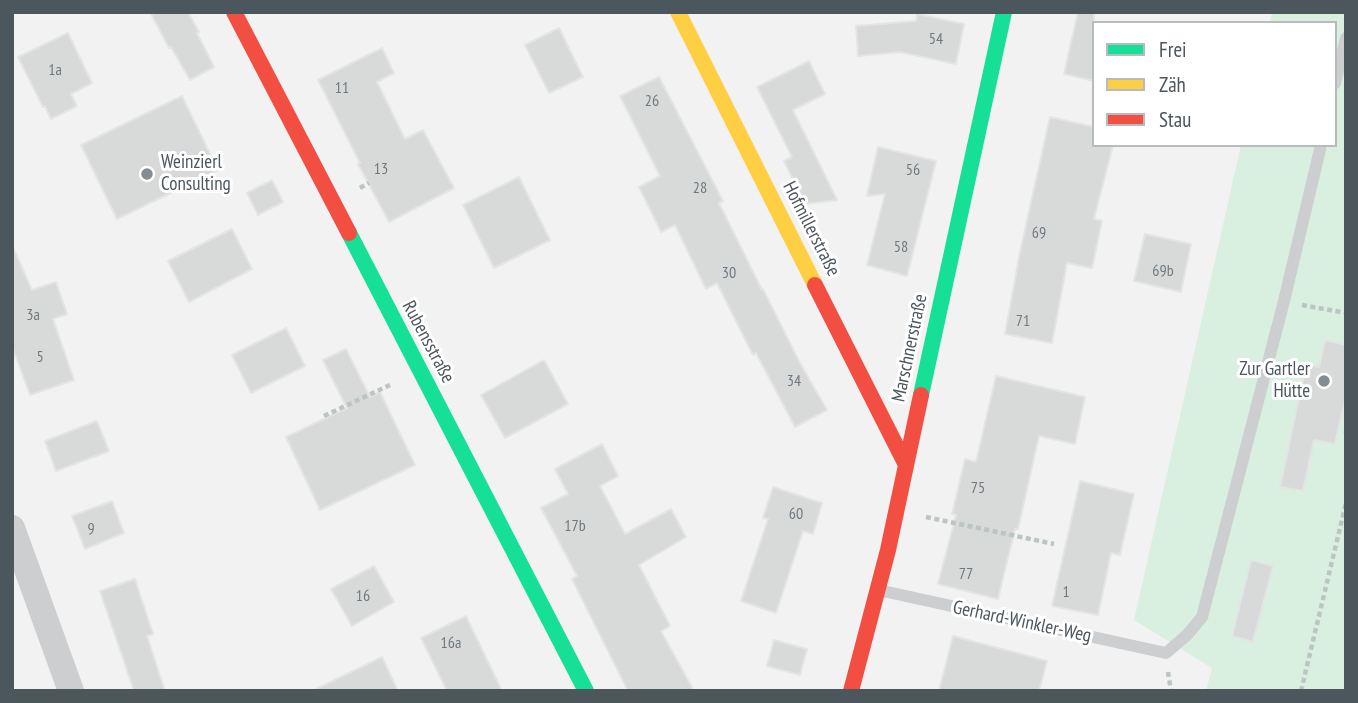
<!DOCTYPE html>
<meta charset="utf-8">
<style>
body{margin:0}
#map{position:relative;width:1358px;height:703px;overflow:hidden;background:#f2f2f2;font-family:"PT Sans Narrow",sans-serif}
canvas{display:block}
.frame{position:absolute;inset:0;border:14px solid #4b565d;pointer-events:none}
.legend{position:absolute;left:1092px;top:21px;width:245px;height:126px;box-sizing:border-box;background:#fff;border:2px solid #b7bbbe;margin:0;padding:9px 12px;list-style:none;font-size:21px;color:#4b565d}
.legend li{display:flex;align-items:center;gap:14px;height:35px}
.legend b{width:35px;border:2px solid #b7bbbe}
</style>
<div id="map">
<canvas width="1358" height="703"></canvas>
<div class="frame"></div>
<ul class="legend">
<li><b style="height:9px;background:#16e098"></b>Frei</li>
<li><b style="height:9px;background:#ffcf43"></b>Zäh</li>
<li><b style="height:9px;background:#f24e42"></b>Stau</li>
</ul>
</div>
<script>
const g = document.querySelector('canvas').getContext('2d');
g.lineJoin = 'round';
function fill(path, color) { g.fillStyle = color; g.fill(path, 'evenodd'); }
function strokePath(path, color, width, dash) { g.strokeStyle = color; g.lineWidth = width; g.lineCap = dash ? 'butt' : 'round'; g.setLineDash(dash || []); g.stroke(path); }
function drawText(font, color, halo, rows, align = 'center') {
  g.font = font + ' "PT Sans Narrow",sans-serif'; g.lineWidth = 6; g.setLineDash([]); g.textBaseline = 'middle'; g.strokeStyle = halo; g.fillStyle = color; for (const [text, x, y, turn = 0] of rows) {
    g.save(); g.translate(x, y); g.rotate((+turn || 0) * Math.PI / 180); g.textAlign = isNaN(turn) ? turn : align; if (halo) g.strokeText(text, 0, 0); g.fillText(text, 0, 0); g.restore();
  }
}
const green = new Path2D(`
 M 1272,12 L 1346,12 L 1346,691 L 1206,691 L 1212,668 L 1134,620 L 1241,145 L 1335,145 L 1335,23 L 1270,23 Z`);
const building = new Path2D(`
 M 150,12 L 188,12 L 199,32 L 197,33 L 214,67 L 190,80 L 171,47 L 169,48 Z
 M 1078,12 L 1094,12 L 1094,81 L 1064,74 Z
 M 917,14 L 964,24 L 956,64 L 900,52 L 858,56 L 856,26 L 916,21 Z
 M 559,28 L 583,77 L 549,93 L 525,45 Z
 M 68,33 L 92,83 L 71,94 L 77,106 L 51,119 L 45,106 L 43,107 L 18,57 Z
 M 382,48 L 394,73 L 377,82 L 405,139 L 423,130 L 454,188 L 389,222 L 358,164 L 360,163 L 318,80 Z
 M 809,61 L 825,94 L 793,110 L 837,200 L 805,204 L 784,161 L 792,157 L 757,87 Z
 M 659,77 L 723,201 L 719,203 L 762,290 L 763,289 L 800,363 L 827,410 L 795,427 L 756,353 L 753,355 L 717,283 L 706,289 L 675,225 L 661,232 L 639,187 L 660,176 L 620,96 Z
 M 182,96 L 218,170 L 117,219 L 81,145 Z
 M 1050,117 L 1094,127 L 1094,145 L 1113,145 L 1094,219 L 1102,221 L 1092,268 L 1067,263 L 1052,343 L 1005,334 L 1020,252 Z
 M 878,147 L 936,161 L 907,276 L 867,265 L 885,194 L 867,196 Z
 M 519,177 L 550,240 L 494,268 L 463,205 Z
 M 272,180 L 283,202 L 258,215 L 247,193 Z
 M 232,229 L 252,269 L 189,302 L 168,261 Z
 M 1145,234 L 1191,244 L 1181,292 L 1134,281 Z
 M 12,245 L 32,290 L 56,282 L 67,314 L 53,319 L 74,380 L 30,395 L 12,346 Z
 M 286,328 L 305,366 L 251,393 L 232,355 Z
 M 1325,340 L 1346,345 L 1346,395 L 1335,444 L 1314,440 L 1303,491 L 1280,487 L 1306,365 L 1319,367 Z
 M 346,349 L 370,397 L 380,392 L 415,465 L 320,510 L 286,437 L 347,408 L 323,360 Z
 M 544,360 L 568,404 L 505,438 L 481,395 Z
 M 996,376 L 1085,397 L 1075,444 L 1039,436 L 1018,529 L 1015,529 L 998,599 L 938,584 L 956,515 L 952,514 L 965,459 L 976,462 Z
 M 97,421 L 109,451 L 56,471 L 45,441 Z
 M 602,444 L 618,476 L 600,486 L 625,534 L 671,509 L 686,537 L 639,565 L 670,626 L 661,631 L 694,691 L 628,691 L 572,579 L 577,576 L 541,508 L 568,494 L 555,469 Z
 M 1080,481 L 1134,494 L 1120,555 L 1111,553 L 1098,615 L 1052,606 Z
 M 773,487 L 822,503 L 813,534 L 803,531 L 776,613 L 741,601 L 768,519 L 763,518 Z
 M 112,501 L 124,533 L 85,549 L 72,516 Z
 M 1251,560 L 1273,566 L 1253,642 L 1232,636 Z
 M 374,566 L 394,602 L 352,626 L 331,589 Z
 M 135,579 L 153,634 L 147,636 L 165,691 L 134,691 L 100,591 Z
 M 466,616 L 502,691 L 447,691 L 421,638 Z
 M 953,636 L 1047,661 L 1039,691 L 939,691 Z
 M 774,640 L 807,649 L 800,675 L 767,666 Z
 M 382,657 L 398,691 L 312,691 Z`);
const path = new Path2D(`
 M 360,188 L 369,183
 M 1302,305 L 1346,313
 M 324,416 L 392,384
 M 1346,431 L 1346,434
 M 926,517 L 1054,544
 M 1168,672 L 1171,691
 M 1301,691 L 1346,503`);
const lane = new Path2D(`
 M 1335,83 L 1346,38
 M 883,591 L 1166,653 L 1187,635 L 1202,617 L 1284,301 L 1321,145`);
const street = new Path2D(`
 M 12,528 L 71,691`);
const fast = new Path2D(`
 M 349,233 L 586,691
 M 921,395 L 1004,12`);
const slow = new Path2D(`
 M 678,12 L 815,285`);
const jam = new Path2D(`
 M 234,12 L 349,233
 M 815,285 L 906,465
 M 851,691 L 888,550 L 921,395`);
const markers = [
 [147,174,7,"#858d91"],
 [1324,381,7,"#858d91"]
];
const numberNames = [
 ["54",936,39],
 ["1a",55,70],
 ["11",342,88],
 ["26",652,101],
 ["13",381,169],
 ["56",913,170],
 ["28",700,188],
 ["69",1039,233],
 ["58",901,247],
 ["69b",1163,271],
 ["30",729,273],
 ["3a",33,315],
 ["71",1023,321],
 ["5",40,357],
 ["34",794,381],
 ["75",978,488],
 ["60",796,514],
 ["17b",575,526],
 ["9",91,529],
 ["77",966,574],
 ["1",1066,592],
 ["16",363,596],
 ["16a",451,643]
];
const poiNames = [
 ["Weinzierl",161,163],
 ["Consulting",161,185],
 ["Zur Gartler",1310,370,"right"],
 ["Hütte",1310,392,"right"]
];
const streetNames = [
 ["Hofmillerstraße",811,229,63],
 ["Rubensstraße",428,342,62],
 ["Marschnerstraße",910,348,-78],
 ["Gerhard-Winkler-Weg",1022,622,12]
];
fill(green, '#d9efe0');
fill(building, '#d8dada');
strokePath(building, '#e4e4e5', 2);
strokePath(path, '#bcc5c2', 4.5, [5, 3.5]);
strokePath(lane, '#ccced0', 12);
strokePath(street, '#ccced0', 26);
strokePath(fast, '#16e098', 16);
strokePath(slow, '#ffcf43', 16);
strokePath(jam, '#f24e42', 16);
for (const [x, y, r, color] of markers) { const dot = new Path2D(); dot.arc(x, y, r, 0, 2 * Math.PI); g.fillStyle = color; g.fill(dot); strokePath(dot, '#fff', 2.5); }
drawText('16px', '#70787e', null, numberNames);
drawText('19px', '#4b565d', '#fff', poiNames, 'left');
drawText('19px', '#4b565d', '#fff', streetNames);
</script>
